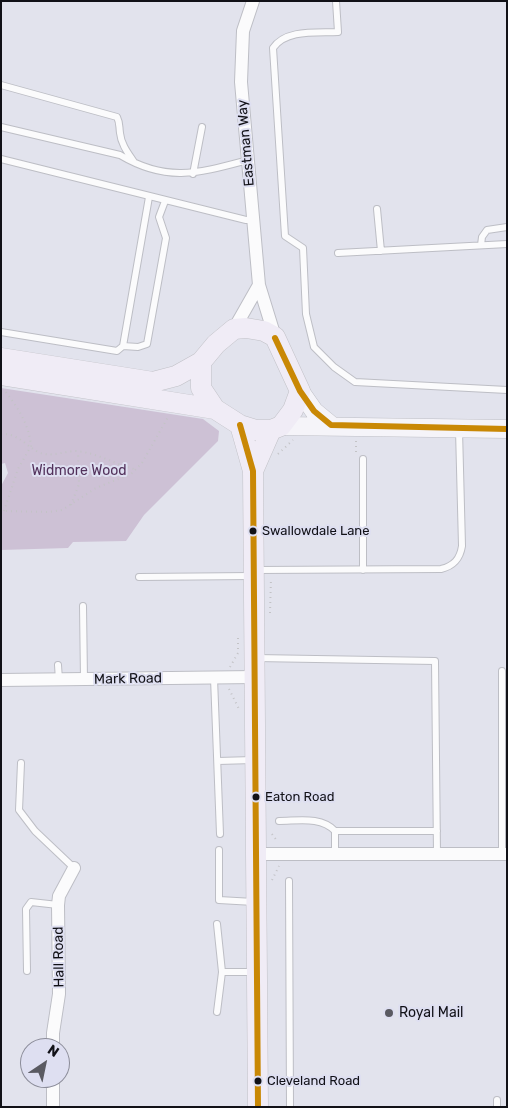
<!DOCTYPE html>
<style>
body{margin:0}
#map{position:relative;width:508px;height:1108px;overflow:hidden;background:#e2e3ed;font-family:Rubik,sans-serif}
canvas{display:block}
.frame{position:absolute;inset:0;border:2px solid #111117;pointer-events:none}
.north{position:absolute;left:20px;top:1038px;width:50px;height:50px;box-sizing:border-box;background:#dedff1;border:1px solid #8c8d9a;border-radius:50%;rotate:34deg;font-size:14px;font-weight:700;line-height:20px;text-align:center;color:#111117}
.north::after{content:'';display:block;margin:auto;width:18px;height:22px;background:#5a5a62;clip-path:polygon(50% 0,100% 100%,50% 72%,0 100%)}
</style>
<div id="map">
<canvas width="508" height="1108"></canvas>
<div class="frame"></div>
<div class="north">N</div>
</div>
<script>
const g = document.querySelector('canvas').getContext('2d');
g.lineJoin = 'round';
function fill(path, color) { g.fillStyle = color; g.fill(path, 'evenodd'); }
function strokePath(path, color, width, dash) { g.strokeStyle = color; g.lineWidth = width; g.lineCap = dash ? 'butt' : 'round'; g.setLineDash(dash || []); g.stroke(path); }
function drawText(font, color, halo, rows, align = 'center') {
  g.font = font + ' Rubik,sans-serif'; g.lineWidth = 4; g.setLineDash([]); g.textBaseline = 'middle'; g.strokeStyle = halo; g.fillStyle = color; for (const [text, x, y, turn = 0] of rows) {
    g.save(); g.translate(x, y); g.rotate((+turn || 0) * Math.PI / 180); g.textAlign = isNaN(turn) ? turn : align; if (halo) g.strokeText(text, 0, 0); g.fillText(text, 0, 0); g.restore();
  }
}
const green = new Path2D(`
 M 1,388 L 203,419 L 219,431 L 218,441 L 144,515 L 126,541 L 73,542 L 68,548 L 1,550 L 1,486 L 8,473 L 5,463 L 1,464 Z`);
const path = new Path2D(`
 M 1,434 C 18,433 25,445 38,452 C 51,458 63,451 76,451 C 98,453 114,464 134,469
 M 356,441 L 356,454
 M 278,454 L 293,440
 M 71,505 L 79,484 L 78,452
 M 1,511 L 49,512 L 62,510 L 96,488 L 131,474 L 142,463 L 168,417
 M 4,511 L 18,469 L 31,446 C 29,424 18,408 5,391
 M 270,613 L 271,578
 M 230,667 L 238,653 L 238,638
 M 229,689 L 239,709
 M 272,834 L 278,842
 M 272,880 L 279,866`);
const lane = new Path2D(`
 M 336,1 L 338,32 C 316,33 286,29 273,48 L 285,236 L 303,248 L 306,314 L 314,347 L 334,367 L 355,382 L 507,390
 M 1,85 L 117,117 C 120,123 119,126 120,133 C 121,144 128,153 134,162
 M 1,127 L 120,155 C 167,183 199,173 248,160
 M 1,159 L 246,220 L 253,220
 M 193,174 L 202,127
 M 377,209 L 381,251
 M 481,245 L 482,237 L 487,230 L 507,227
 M 338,253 L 507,244
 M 1,332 L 117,351 L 123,346 L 138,347 L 147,344 L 166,238 L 159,217 L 165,201
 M 123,346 L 149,197
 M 257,570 L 441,569 C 454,566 460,559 462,546 L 459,430
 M 363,570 L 363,459
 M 139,577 L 252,576
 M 83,606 L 84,680
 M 256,658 L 435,661 L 437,854
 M 58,665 L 59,680
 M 214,678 L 220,834
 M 218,761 L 253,760
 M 21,763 L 19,810 L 35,831 L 74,868
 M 279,821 C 298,821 321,816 335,831 L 335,854
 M 335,831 L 437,831
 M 219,850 L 219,900 L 254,902
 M 502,854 L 502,671
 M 289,881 L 290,1107
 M 217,924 L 222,972 L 255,972
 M 27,971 L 26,909 L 31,902 L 58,905
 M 217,1012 L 222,972
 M 28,1051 L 30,1051
 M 497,1107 L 497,1100`);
const street = new Path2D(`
 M 253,1 L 243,31 L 241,82 L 259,285 L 275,337
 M 234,329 L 259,285
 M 1,680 L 255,677
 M 256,854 L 507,854
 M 53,1048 L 53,1033 L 59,994 L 58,905 L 59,896 L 74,868
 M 53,1107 L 53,1078`);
const secondary = new Path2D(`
 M 300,391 L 314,411 L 331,425
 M 281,426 L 507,429`);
const primary = new Path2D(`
 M 246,328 L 264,331 L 275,337 L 300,391 L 293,410 L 281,426 L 271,430 L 256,430 L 240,425 L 215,409 L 201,388 L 201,362 L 216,344 L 234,329 Z
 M 1,358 L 153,382 L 176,376 L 201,362
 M 1,375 L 215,409
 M 240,425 L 253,471 L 258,1107
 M 253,471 L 271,430`);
const bus1 = new Path2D(`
 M 275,338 L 300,391
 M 275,338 L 300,391
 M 300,391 L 314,411 L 331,425 L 507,429
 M 240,425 L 253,471 L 258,1107`);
const markers = [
 [253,531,4.5,"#111117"],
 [256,797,4.5,"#111117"],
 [389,1013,5,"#5a5a62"],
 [258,1081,4.5,"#111117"]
];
const busNames = [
 ["Swallowdale Lane",262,531],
 ["Eaton Road",265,797],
 ["Cleveland Road",267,1081]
];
const streetNames = [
 ["Eastman Way",246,143,-95],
 ["Mark Road",128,679,-1],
 ["Hall Road",59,957,-91]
];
const parkNames = [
 ["Widmore Wood",79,471]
];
const poiNames = [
 ["Royal Mail",399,1013]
];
fill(green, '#cdc1d5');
strokePath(lane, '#bdbec5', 8);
strokePath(street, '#bdbec5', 14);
strokePath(secondary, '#bdbec5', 19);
strokePath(primary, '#c0c0c6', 21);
strokePath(path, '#c3c3c6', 2, [1, 4]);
strokePath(lane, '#fbfbfc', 6);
strokePath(street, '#fbfbfc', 12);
strokePath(secondary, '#f5f4f9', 18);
strokePath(primary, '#f0ecf6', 20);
strokePath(bus1, '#c98805', 6);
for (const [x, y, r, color] of markers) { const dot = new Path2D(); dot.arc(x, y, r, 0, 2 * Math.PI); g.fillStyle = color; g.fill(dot); strokePath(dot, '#dedff1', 2); }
drawText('13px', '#111117', '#dedff1', busNames, 'left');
drawText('14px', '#111117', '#dedff1', streetNames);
drawText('14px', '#52315b', '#dedff1', parkNames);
drawText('14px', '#111117', '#dedff1', poiNames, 'left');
</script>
